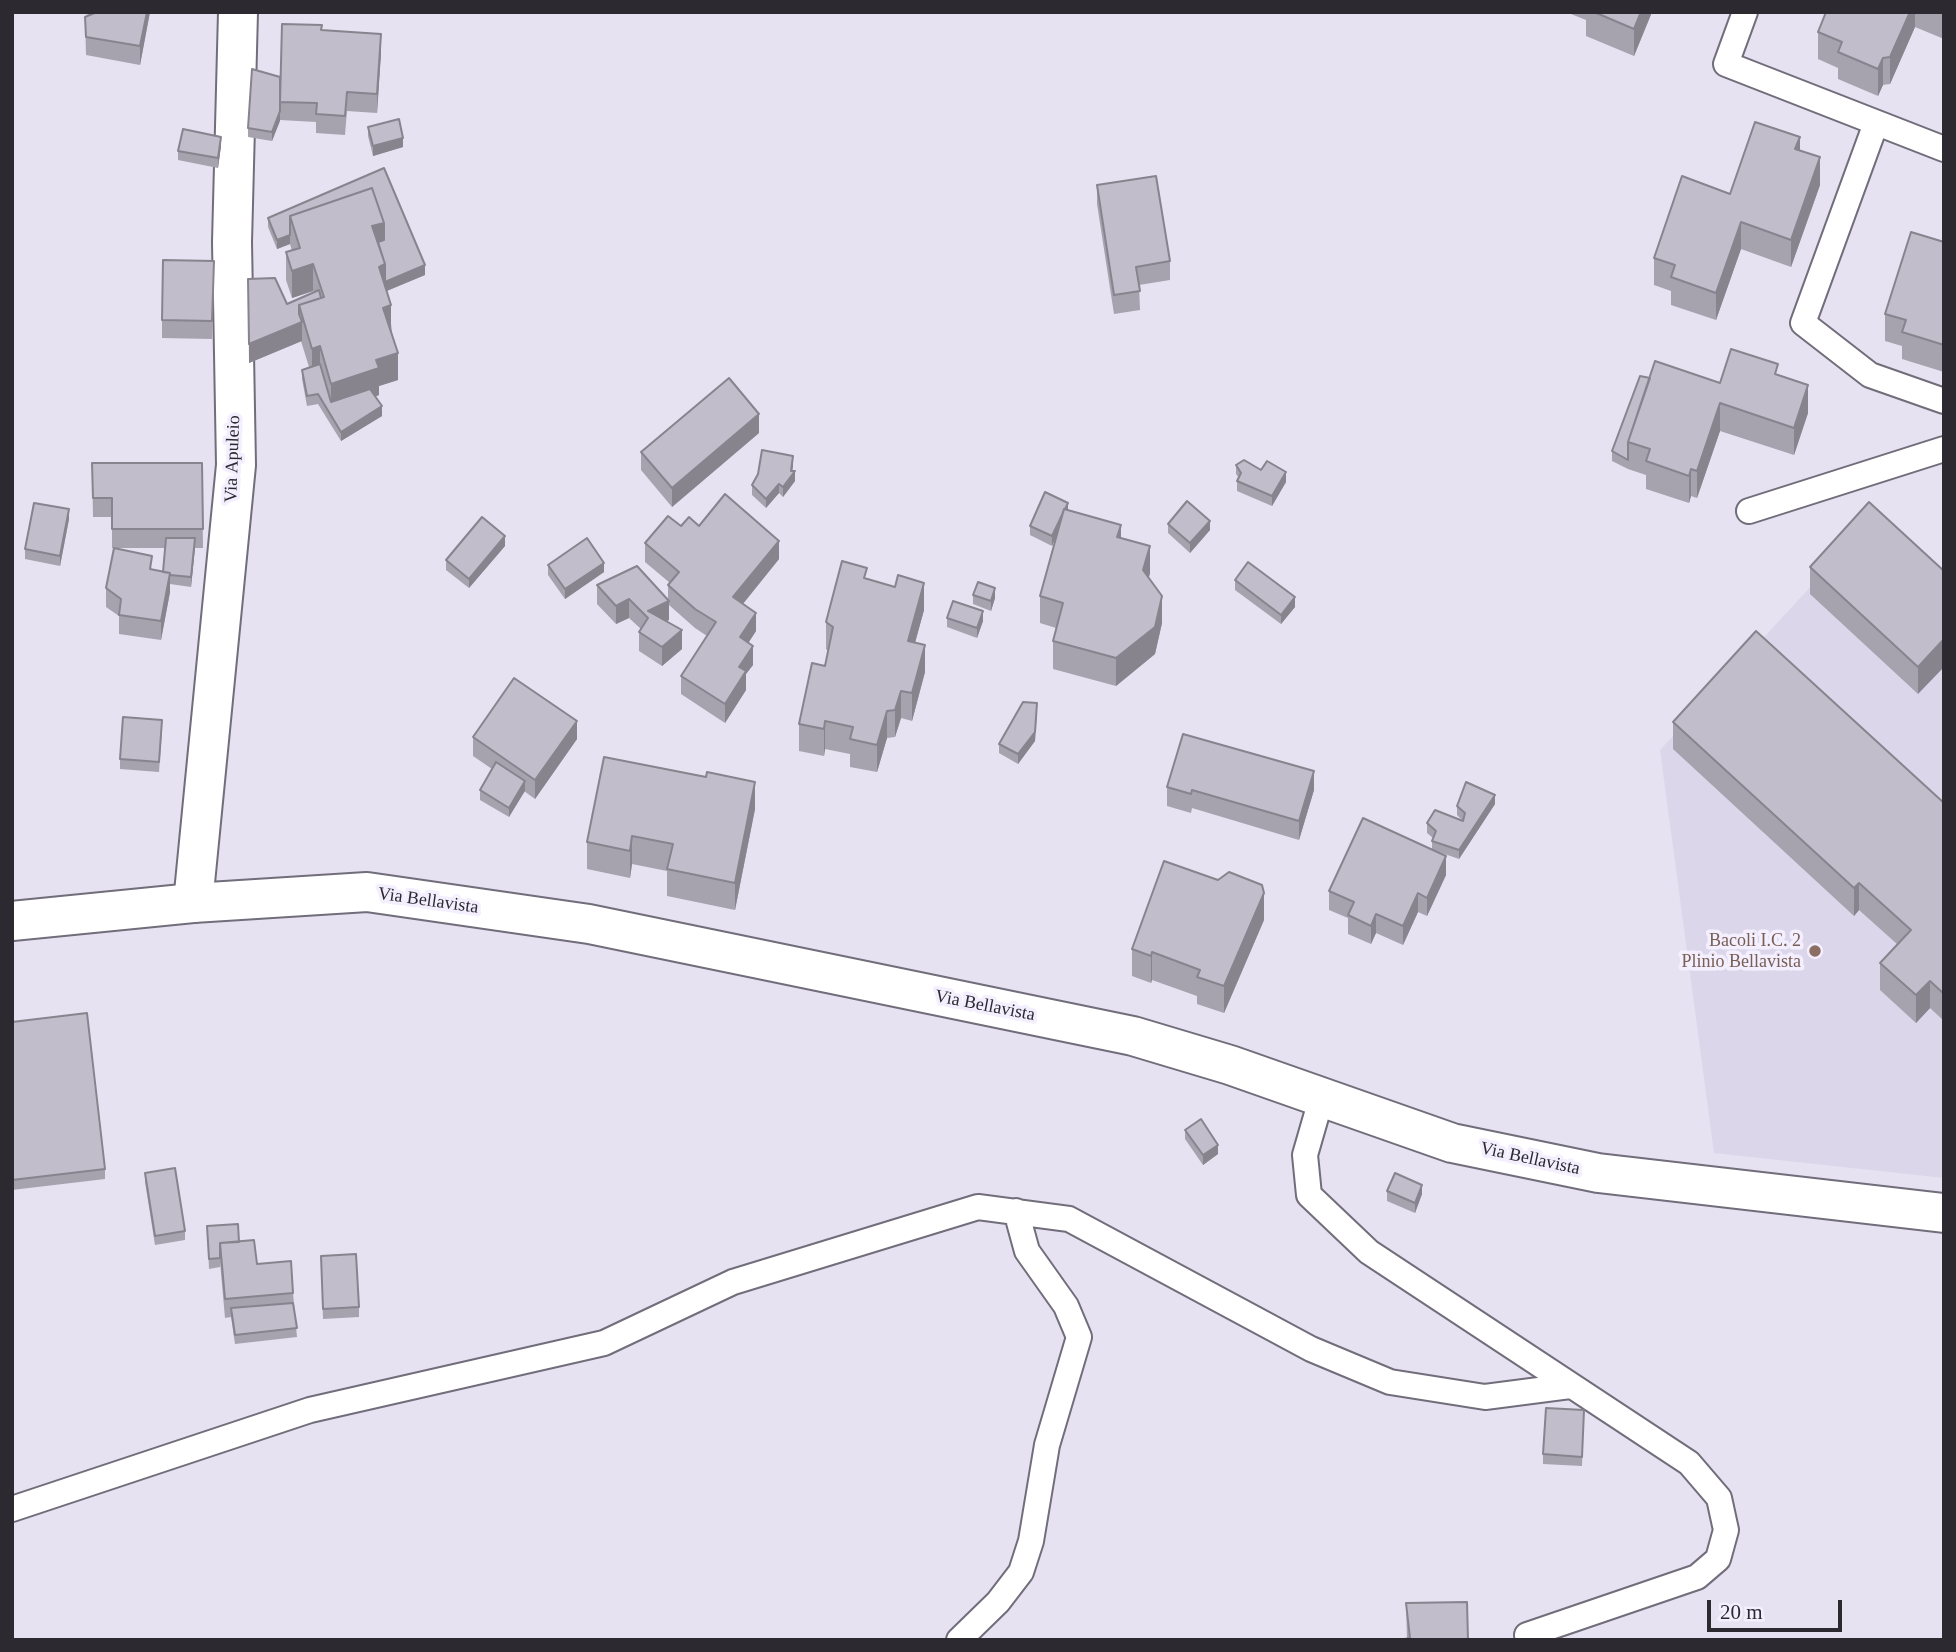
<!DOCTYPE html>
<style>
body{margin:0}
#map{position:relative;width:1956px;height:1652px;overflow:hidden;background:#e6e2f1;font-family:Georgia,serif}
canvas{display:block}
.frame{position:absolute;inset:0;border:14px solid #2c2a30;pointer-events:none}
.scale{position:absolute;left:1707px;top:1600px;width:135px;height:32px;box-sizing:border-box;border:4px solid #2c2a30;border-top:0;padding-left:9px;font-size:21px;line-height:24px;white-space:nowrap;color:#2c2a30;-webkit-text-stroke:5px #f4effe;paint-order:stroke}
</style>
<div id="map">
<canvas width="1956" height="1652"></canvas>
<div class="frame"></div>
<div class="scale">20 m</div>
</div>
<script>
const g = document.querySelector('canvas').getContext('2d');
g.lineJoin = 'round';
function fill(path, color) { g.fillStyle = color; g.fill(path, 'evenodd'); }
function strokePath(path, color, width, dash) { g.strokeStyle = color; g.lineWidth = width; g.lineCap = dash ? 'butt' : 'round'; g.setLineDash(dash || []); g.stroke(path); }
function drawText(font, color, halo, rows, align = 'center') {
  g.font = font + ' Georgia,serif'; g.lineWidth = 7; g.setLineDash([]); g.textBaseline = 'middle'; g.strokeStyle = halo; g.fillStyle = color; for (const [text, x, y, turn = 0] of rows) {
    g.save(); g.translate(x, y); g.rotate((+turn || 0) * Math.PI / 180); g.textAlign = isNaN(turn) ? turn : align; if (halo) g.strokeText(text, 0, 0); g.fillText(text, 0, 0); g.restore();
  }
}
const built = new Path2D(`
 M 1872,520 L 1944,589 L 1944,1178 L 1714,1153 L 1660,750 Z`);
const lane = new Path2D(`
 M 1745,12 L 1726,64 L 1944,149
 M 1876,123 L 1803,323 L 1870,375 L 1944,401
 M 1749,511 L 1944,449
 M 1322,1096 L 1305,1155 L 1309,1195 L 1369,1252 L 1689,1463 L 1719,1498 L 1726,1530 L 1718,1559 L 1697,1577 L 1527,1635
 M 12,1509 L 310,1410 L 604,1343 L 733,1282 L 978,1207 L 1069,1219 L 1311,1349 L 1390,1382 L 1485,1397 L 1570,1386
 M 959,1640 L 998,1602 L 1021,1572 L 1031,1541 L 1047,1445 L 1079,1337 L 1066,1306 L 1027,1251 L 1016,1211`);
const street = new Path2D(`
 M 193,903 L 236,465 L 232,242 L 238,12`);
const secondary = new Path2D(`
 M 12,921 L 193,903 L 367,892 L 589,924 L 1133,1036 L 1230,1065 L 1452,1143 L 1598,1173 L 1944,1213`);
const wall = new Path2D(`
 M 81,12 L 150,12 L 140,65 L 86,55 L 85,17 L 90,15 L 81,13 Z
 M 1566,12 L 1652,12 L 1634,56 L 1586,36 L 1586,20 Z
 M 1826,12 L 1944,12 L 1944,39 L 1915,27 L 1890,84 L 1883,85 L 1878,96 L 1838,79 L 1838,68 L 1818,59 L 1818,32 Z
 M 322,30 L 381,53 L 377,113 L 347,111 L 345,135 L 316,133 L 316,122 L 280,120 L 272,141 L 248,137 L 248,128 L 280,77 Z
 M 368,127 L 403,147 L 373,156 L 368,136 Z
 M 221,146 L 218,168 L 178,160 L 178,151 Z
 M 1800,150 L 1820,185 L 1791,267 L 1741,249 L 1716,320 L 1671,305 L 1671,291 L 1654,285 L 1654,258 L 1730,194 Z
 M 384,168 L 425,275 L 387,291 L 398,380 L 379,386 L 379,395 L 375,397 L 382,416 L 341,441 L 318,404 L 307,406 L 302,379 L 302,370 L 309,367 L 301,341 L 249,363 L 248,279 L 287,304 L 314,293 L 313,291 L 292,298 L 286,280 L 286,252 L 292,251 L 290,244 L 277,249 L 268,227 L 268,218 Z
 M 1097,185 L 1170,261 L 1170,280 L 1139,285 L 1140,310 L 1114,314 L 1097,204 Z
 M 1944,242 L 1944,372 L 1902,359 L 1902,346 L 1885,341 L 1885,314 Z
 M 214,280 L 212,339 L 162,338 L 162,320 Z
 M 1778,376 L 1808,413 L 1794,455 L 1720,431 L 1697,498 L 1691,496 L 1689,503 L 1646,489 L 1646,475 L 1628,469 L 1612,461 L 1612,451 L 1650,378 L 1720,383 Z
 M 759,433 L 672,507 L 641,470 L 641,452 Z
 M 92,463 L 202,463 L 203,548 L 195,548 L 191,587 L 170,584 L 170,592 L 161,640 L 119,634 L 119,616 L 106,607 L 106,588 L 152,570 L 163,572 L 165,548 L 112,548 L 112,517 L 93,517 Z
 M 1236,465 L 1261,470 L 1286,482 L 1272,506 L 1237,491 L 1237,481 L 1239,478 L 1236,474 Z
 M 793,466 L 792,471 L 795,481 L 783,497 L 779,493 L 766,508 L 752,495 L 752,485 Z
 M 1068,510 L 1121,538 L 1150,573 L 1149,577 L 1162,623 L 1155,654 L 1116,686 L 1053,669 L 1053,641 L 1056,628 L 1040,623 L 1040,596 L 1056,537 L 1052,546 L 1030,535 L 1030,526 Z
 M 69,519 L 60,566 L 25,559 L 25,549 Z
 M 1168,524 L 1210,530 L 1190,553 L 1168,533 Z
 M 681,526 L 699,526 L 779,559 L 743,604 L 756,631 L 748,643 L 753,665 L 746,674 L 746,690 L 725,723 L 681,694 L 681,676 L 707,636 L 695,628 L 669,605 L 669,620 L 666,621 L 682,649 L 662,666 L 639,651 L 639,632 L 641,629 L 629,618 L 616,624 L 597,604 L 597,585 L 668,600 L 668,585 L 670,583 L 645,562 L 645,543 Z
 M 505,546 L 469,588 L 446,570 L 446,560 Z
 M 548,565 L 604,572 L 565,599 L 548,575 Z
 M 1810,567 L 1944,571 L 1918,694 L 1810,594 Z
 M 867,579 L 924,610 L 915,643 L 925,672 L 912,721 L 901,718 L 895,737 L 887,738 L 877,772 L 850,767 L 850,754 L 825,749 L 824,756 L 799,751 L 799,724 L 825,666 L 828,651 L 826,649 L 826,622 Z
 M 1235,580 L 1295,607 L 1281,624 L 1235,590 Z
 M 973,595 L 995,598 L 991,611 L 973,604 Z
 M 947,618 L 983,621 L 977,638 L 947,627 Z
 M 1037,713 L 1035,741 L 1018,764 L 999,753 L 999,744 Z
 M 1673,722 L 1944,803 L 1944,1021 L 1930,1008 L 1916,1023 L 1880,990 L 1880,963 L 1897,944 L 1859,910 L 1854,916 L 1673,749 Z
 M 162,730 L 159,772 L 120,769 L 120,759 Z
 M 473,737 L 577,739 L 535,799 L 524,791 L 509,817 L 480,800 L 480,790 L 492,769 L 473,756 Z
 M 1167,787 L 1314,790 L 1299,840 L 1192,808 L 1191,813 L 1167,806 Z
 M 1495,804 L 1459,859 L 1436,851 L 1446,875 L 1427,916 L 1418,912 L 1403,945 L 1376,933 L 1371,944 L 1348,934 L 1348,918 L 1329,910 L 1329,891 L 1432,850 L 1432,841 L 1433,838 L 1427,833 L 1427,823 L 1462,820 L 1457,815 L 1457,806 Z
 M 755,809 L 735,910 L 667,896 L 667,871 L 632,864 L 630,878 L 587,869 L 587,842 Z
 M 1264,920 L 1224,1013 L 1197,1004 L 1197,996 L 1152,980 L 1151,983 L 1132,976 L 1132,949 Z
 M 12,1022 L 105,1169 L 105,1179 L 12,1190 Z
 M 1185,1130 L 1218,1154 L 1203,1165 L 1185,1139 Z
 M 145,1173 L 185,1231 L 185,1240 L 155,1245 L 145,1182 Z
 M 1387,1191 L 1422,1194 L 1415,1213 L 1387,1201 Z
 M 207,1226 L 239,1242 L 257,1264 L 293,1293 L 297,1337 L 235,1344 L 231,1317 L 225,1318 L 220,1262 L 220,1267 L 209,1269 Z
 M 321,1256 L 359,1307 L 359,1317 L 323,1319 Z
 M 1584,1410 L 1582,1466 L 1543,1464 L 1543,1454 Z
 M 1406,1603 L 1468,1640 L 1407,1639 Z`);
const shadedWall = new Path2D(`
 M 147,12 L 150,12 L 140,65 L 140,46 Z
 M 1641,12 L 1652,12 L 1634,56 L 1634,29 Z
 M 1910,12 L 1915,12 L 1915,27 L 1890,84 L 1890,57 Z
 M 381,34 L 381,53 L 377,113 L 377,94 Z
 M 1883,58 L 1883,85 L 1878,96 L 1878,69 Z
 M 280,111 L 280,121 L 272,141 L 272,132 Z
 M 221,137 L 221,146 L 218,168 L 218,158 Z
 M 1800,137 L 1800,164 L 1795,149 Z
 M 403,138 L 403,147 L 373,156 L 373,146 Z
 M 1820,157 L 1820,185 L 1791,267 L 1791,240 Z
 M 1741,222 L 1741,249 L 1716,320 L 1716,293 Z
 M 384,223 L 384,250 L 375,252 L 372,226 Z
 M 290,235 L 290,244 L 277,249 L 277,240 Z
 M 313,264 L 313,291 L 292,298 L 292,271 Z
 M 385,264 L 425,265 L 425,275 L 379,294 L 379,267 Z
 M 391,305 L 391,332 L 383,308 Z
 M 302,322 L 302,341 L 249,363 L 249,344 Z
 M 320,346 L 320,373 L 312,376 L 312,349 Z
 M 398,353 L 398,380 L 379,386 L 379,395 L 331,411 L 331,384 L 376,360 Z
 M 1808,385 L 1808,413 L 1794,455 L 1794,428 Z
 M 1720,403 L 1720,431 L 1697,498 L 1697,471 Z
 M 382,406 L 382,416 L 341,441 L 341,432 Z
 M 759,414 L 759,433 L 672,507 L 672,488 Z
 M 793,456 L 793,466 L 791,476 L 795,471 L 795,481 L 783,497 L 783,487 L 791,471 Z
 M 1691,469 L 1691,496 L 1689,503 L 1689,476 Z
 M 1286,472 L 1286,482 L 1272,506 L 1272,496 Z
 M 779,484 L 779,493 L 766,508 L 766,499 Z
 M 1068,503 L 1068,512 L 1052,546 L 1052,536 Z
 M 69,509 L 69,519 L 60,566 L 60,556 Z
 M 1210,521 L 1210,530 L 1190,553 L 1190,543 Z
 M 1121,525 L 1121,552 L 1117,537 Z
 M 505,536 L 505,546 L 469,588 L 469,579 Z
 M 195,538 L 195,547 L 191,587 L 191,577 Z
 M 779,541 L 779,559 L 733,616 L 733,597 Z
 M 1150,546 L 1150,573 L 1143,597 L 1143,570 Z
 M 604,563 L 604,572 L 565,599 L 565,589 Z
 M 170,573 L 170,592 L 161,640 L 161,621 Z
 M 924,583 L 924,610 L 908,668 L 908,641 Z
 M 995,588 L 995,598 L 991,611 L 991,601 Z
 M 1162,596 L 1162,623 L 1155,654 L 1116,686 L 1116,658 Z
 M 1295,597 L 1295,607 L 1281,624 L 1281,615 Z
 M 629,599 L 629,618 L 616,624 L 616,606 Z
 M 669,601 L 669,620 L 648,630 L 648,611 Z
 M 983,611 L 983,621 L 977,638 L 977,628 Z
 M 756,613 L 756,631 L 740,656 L 740,637 Z
 M 682,630 L 682,649 L 662,666 L 662,647 Z
 M 1944,639 L 1944,667 L 1918,694 L 1918,667 Z
 M 925,645 L 925,672 L 912,721 L 912,693 Z
 M 753,646 L 753,665 L 746,674 L 746,690 L 725,723 L 725,704 L 739,667 Z
 M 901,691 L 901,718 L 895,737 L 895,710 Z
 M 1037,703 L 1035,741 L 1018,764 L 1018,754 Z
 M 887,711 L 887,738 L 877,772 L 877,745 Z
 M 577,721 L 577,739 L 535,799 L 535,780 Z
 M 825,721 L 825,749 L 824,756 L 824,729 Z
 M 1314,771 L 1314,790 L 1299,840 L 1299,821 Z
 M 525,781 L 525,791 L 509,817 L 509,808 Z
 M 755,782 L 755,809 L 735,910 L 735,883 Z
 M 1495,795 L 1495,804 L 1459,859 L 1459,850 Z
 M 632,836 L 632,864 L 630,878 L 630,851 Z
 M 1446,856 L 1446,875 L 1427,916 L 1427,898 Z
 M 1859,883 L 1859,910 L 1854,916 L 1854,888 Z
 M 1264,893 L 1264,920 L 1224,1013 L 1224,986 Z
 M 1418,893 L 1418,912 L 1403,945 L 1403,926 Z
 M 1376,914 L 1376,933 L 1371,944 L 1371,926 Z
 M 1152,952 L 1152,980 L 1151,983 L 1151,956 Z
 M 1930,981 L 1930,1008 L 1916,1023 L 1916,995 Z
 M 1218,1145 L 1218,1154 L 1203,1165 L 1203,1155 Z
 M 1422,1185 L 1422,1194 L 1415,1213 L 1415,1203 Z`);
const building = new Path2D(`
 M 97,12 L 147,12 L 140,46 L 86,37 L 85,17 Z
 M 1594,12 L 1641,12 L 1634,29 Z
 M 1826,12 L 1910,12 L 1890,57 L 1883,58 L 1878,69 L 1838,52 L 1842,42 L 1818,32 Z
 M 282,24 L 322,25 L 321,30 L 381,34 L 377,94 L 347,92 L 345,116 L 316,114 L 317,103 L 280,102 Z
 M 252,69 L 280,77 L 280,111 L 272,132 L 248,128 Z
 M 399,119 L 403,138 L 373,146 L 368,127 Z
 M 1755,122 L 1800,137 L 1795,149 L 1820,157 L 1791,240 L 1741,222 L 1716,293 L 1671,277 L 1675,265 L 1654,258 L 1682,176 L 1730,194 Z
 M 183,129 L 221,137 L 218,158 L 178,151 Z
 M 384,168 L 425,265 L 385,282 L 385,264 L 378,242 L 384,240 L 384,223 L 372,188 L 290,216 L 290,235 L 277,240 L 268,218 Z
 M 1156,176 L 1170,261 L 1136,267 L 1140,291 L 1114,295 L 1097,185 Z
 M 372,188 L 384,223 L 372,226 L 385,264 L 379,267 L 391,305 L 383,308 L 398,353 L 376,360 L 379,368 L 331,384 L 320,346 L 312,349 L 299,305 L 324,297 L 313,264 L 292,271 L 286,252 L 300,248 L 290,216 Z
 M 1911,232 L 1944,242 L 1944,345 L 1902,332 L 1906,320 L 1885,314 Z
 M 163,260 L 214,261 L 212,321 L 162,320 Z
 M 275,278 L 287,304 L 319,290 L 321,298 L 299,305 L 299,314 L 302,322 L 249,344 L 248,279 Z
 M 1731,349 L 1778,364 L 1775,374 L 1808,385 L 1794,428 L 1720,403 L 1697,471 L 1691,469 L 1689,476 L 1646,461 L 1650,449 L 1628,442 L 1655,361 L 1720,383 Z
 M 320,364 L 331,402 L 370,389 L 382,406 L 341,432 L 318,394 L 307,396 L 302,370 Z
 M 1640,376 L 1650,378 L 1628,442 L 1628,460 L 1612,451 Z
 M 729,378 L 759,414 L 672,488 L 641,452 Z
 M 762,450 L 793,456 L 791,471 L 795,471 L 783,487 L 779,484 L 766,499 L 752,485 L 758,474 Z
 M 1244,460 L 1261,470 L 1267,461 L 1286,472 L 1272,496 L 1237,481 L 1241,473 L 1236,465 Z
 M 92,463 L 202,463 L 203,529 L 112,529 L 112,498 L 93,498 Z
 M 1045,492 L 1068,503 L 1065,509 L 1064,509 L 1062,515 L 1052,536 L 1030,526 Z
 M 725,494 L 779,541 L 733,597 L 756,613 L 740,637 L 753,646 L 739,667 L 746,671 L 725,704 L 681,676 L 716,622 L 695,609 L 668,585 L 679,572 L 645,543 L 668,516 L 681,526 L 689,517 L 699,526 Z
 M 1187,501 L 1210,521 L 1190,543 L 1168,524 Z
 M 1869,502 L 1944,571 L 1944,639 L 1918,667 L 1810,567 Z
 M 34,503 L 69,509 L 60,556 L 25,549 Z
 M 1064,509 L 1121,525 L 1117,537 L 1150,546 L 1143,570 L 1162,596 L 1155,627 L 1116,658 L 1053,641 L 1063,603 L 1040,596 Z
 M 482,517 L 505,536 L 469,579 L 446,560 Z
 M 166,538 L 195,538 L 191,577 L 170,575 L 170,573 L 163,572 Z
 M 587,538 L 604,563 L 565,589 L 548,565 Z
 M 114,548 L 152,556 L 150,569 L 170,573 L 161,621 L 119,615 L 121,599 L 106,588 Z
 M 842,561 L 867,568 L 864,578 L 895,587 L 898,575 L 924,583 L 908,641 L 925,645 L 912,693 L 901,691 L 895,710 L 887,711 L 877,745 L 850,739 L 853,727 L 825,721 L 824,729 L 799,724 L 812,663 L 825,666 L 833,627 L 826,622 Z
 M 1248,562 L 1295,597 L 1281,615 L 1235,580 Z
 M 637,566 L 669,601 L 648,611 L 682,630 L 662,647 L 639,632 L 648,618 L 629,599 L 616,606 L 597,585 Z
 M 978,582 L 995,588 L 991,601 L 973,595 Z
 M 953,601 L 983,611 L 977,628 L 947,618 Z
 M 1756,631 L 1944,803 L 1944,994 L 1930,981 L 1916,995 L 1880,963 L 1911,930 L 1859,883 L 1854,888 L 1673,722 Z
 M 514,678 L 577,721 L 535,780 L 473,737 Z
 M 1023,702 L 1037,703 L 1035,732 L 1018,754 L 999,744 Z
 M 123,717 L 162,720 L 159,762 L 120,759 Z
 M 1183,734 L 1314,771 L 1299,821 L 1192,790 L 1191,794 L 1167,787 Z
 M 604,757 L 706,777 L 707,772 L 755,782 L 735,883 L 667,869 L 673,844 L 632,836 L 630,851 L 587,842 Z
 M 496,762 L 525,781 L 509,808 L 480,790 Z
 M 1466,782 L 1495,795 L 1459,850 L 1432,841 L 1436,831 L 1427,823 L 1435,810 L 1463,821 L 1465,813 L 1457,806 Z
 M 1363,818 L 1446,856 L 1427,898 L 1418,893 L 1403,926 L 1376,914 L 1371,926 L 1348,915 L 1354,902 L 1329,891 Z
 M 1164,861 L 1218,880 L 1229,872 L 1262,885 L 1264,893 L 1224,986 L 1197,977 L 1200,970 L 1152,952 L 1151,956 L 1132,949 Z
 M 87,1013 L 105,1169 L 12,1180 L 12,1022 Z
 M 1201,1119 L 1218,1145 L 1203,1155 L 1185,1130 Z
 M 175,1168 L 185,1231 L 155,1236 L 145,1173 Z
 M 1395,1173 L 1422,1185 L 1415,1203 L 1387,1191 Z
 M 238,1224 L 239,1242 L 220,1243 L 220,1258 L 209,1259 L 207,1226 Z
 M 254,1240 L 257,1264 L 291,1261 L 293,1293 L 225,1299 L 220,1243 Z
 M 356,1254 L 359,1307 L 323,1309 L 321,1256 Z
 M 293,1303 L 297,1328 L 235,1335 L 231,1308 Z
 M 1546,1408 L 1584,1410 L 1582,1457 L 1543,1454 Z
 M 1467,1602 L 1468,1640 L 1399,1640 L 1410,1638 L 1406,1603 Z`);
const markers = [
 [1815,951,7,"#8d6e63"]
];
const streetNames = [
 ["Via Apuleio",233,459,-88],
 ["Via Bellavista",428,901,8],
 ["Via Bellavista",985,1006,11],
 ["Via Bellavista",1530,1159,12]
];
const educationNames = [
 ["Bacoli I.C. 2",1801,941],
 ["Plinio Bellavista",1801,962]
];
fill(built, '#dcd6eb');
strokePath(lane, '#716d7a', 28);
strokePath(street, '#716d7a', 42);
strokePath(secondary, '#716d7a', 42);
strokePath(lane, '#fff', 24);
strokePath(street, '#fff', 38);
strokePath(secondary, '#fff', 38);
fill(wall, '#a6a3af');
fill(shadedWall, '#87848e');
fill(building, '#c1bdcb');
strokePath(building, '#87848e', 2);
for (const [x, y, r, color] of markers) { const dot = new Path2D(); dot.arc(x, y, r, 0, 2 * Math.PI); g.fillStyle = color; g.fill(dot); strokePath(dot, '#f4effe', 2.5); }
drawText('18px', '#2c2a30', '#f4effe', streetNames);
drawText('18px', '#785e54', '#f4effe', educationNames, 'right');
</script>
